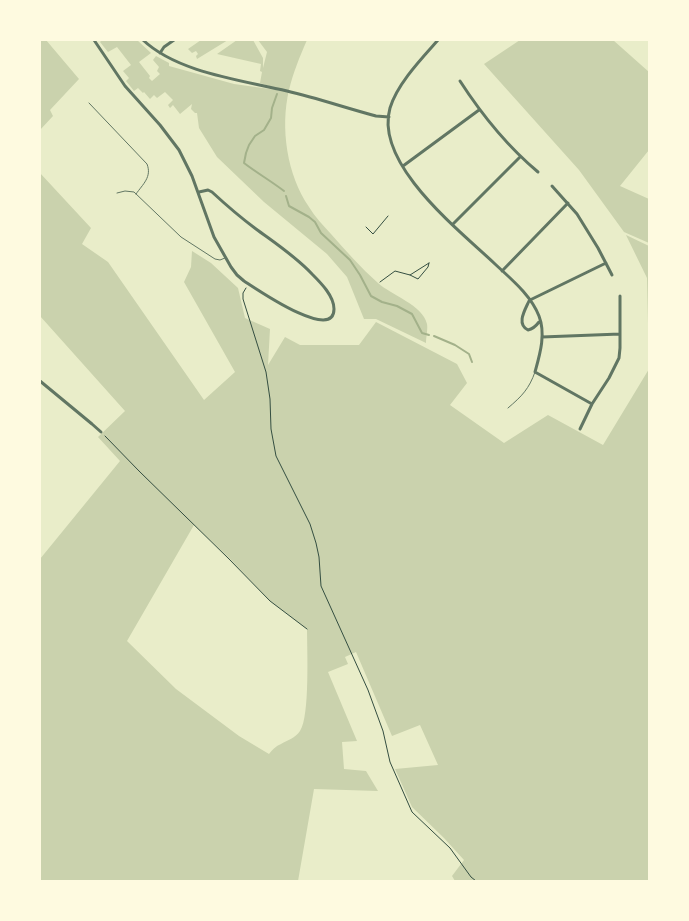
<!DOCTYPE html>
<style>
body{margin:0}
#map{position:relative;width:689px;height:921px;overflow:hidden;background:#e9edc9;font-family:"DM Sans",sans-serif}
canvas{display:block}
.frame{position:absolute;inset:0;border:41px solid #fefae0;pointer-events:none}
</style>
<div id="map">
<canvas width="689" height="921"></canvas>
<div class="frame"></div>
</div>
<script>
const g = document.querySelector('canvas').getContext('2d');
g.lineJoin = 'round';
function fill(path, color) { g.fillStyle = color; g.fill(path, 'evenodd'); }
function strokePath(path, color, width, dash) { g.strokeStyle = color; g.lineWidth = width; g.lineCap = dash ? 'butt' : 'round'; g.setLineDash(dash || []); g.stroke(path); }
const green = new Path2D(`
 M 40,40 L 46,40 L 79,79 L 50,110 L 53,116 L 40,130 Z
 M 102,40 L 137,40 L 151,53 L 139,62 L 150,76 L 149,78 L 152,81 L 160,74 L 157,71 L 159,67 L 153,60 L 156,56 L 169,63 L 169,66 L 234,84 L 284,91 L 260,83 L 262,72 L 260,71 L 261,64 L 217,54 L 237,40 L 253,40 L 263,58 L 263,68 L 267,52 L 258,40 L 307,40 C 300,56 293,73 289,90 C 280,128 287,175 309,207 C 315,217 323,225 331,234 C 346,251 361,268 378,283 C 391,295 423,305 427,324 C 428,329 426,337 426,343 L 376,319 L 364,319 L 347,277 L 327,254 L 264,202 L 217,157 L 199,128 L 197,113 L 195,113 L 191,109 L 192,104 L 180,114 L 173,105 L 170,108 L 168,105 L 173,100 L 165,92 L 157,98 L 154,95 L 150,99 L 144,92 L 143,93 L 138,88 L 134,91 L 126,81 L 129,78 L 123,71 L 131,65 L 117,47 L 108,52 L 100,42 Z
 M 201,40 L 228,40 L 197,59 L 196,56 L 198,54 L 196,51 L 192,53 L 188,49 Z
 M 520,40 L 613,40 L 649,72 L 649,150 L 620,186 L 649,199 L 649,243 L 624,232 L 579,170 L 484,64 Z
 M 40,173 L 91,228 L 82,244 L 108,262 L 204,400 L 235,372 L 184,282 L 191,267 L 192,251 L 211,263 L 238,288 L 245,318 L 270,329 L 268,365 L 285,337 L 300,345 L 359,345 L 376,322 L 457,364 L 467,383 L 450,405 L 504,443 L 548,415 L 603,445 L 649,369 L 647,278 L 626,235 L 649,246 L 649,881 L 455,881 L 452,876 L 464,860 L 444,838 L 412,807 L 395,769 L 438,765 L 420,725 L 392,736 L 356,652 L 345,657 L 348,664 L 328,672 L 357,741 L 342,742 L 344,769 L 366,771 L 378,791 L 314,789 L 298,881 L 40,881 L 40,559 L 120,461 L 98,437 L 125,411 L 40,316 ZM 194,525 L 229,558 L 270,601 L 307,629 C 307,649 310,716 300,731 C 295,738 288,740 281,744 C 276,746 272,750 269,754 L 239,736 L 176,689 L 127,641 Z`);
const stream = new Path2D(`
 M 277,94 L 272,108 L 271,118 L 264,130 L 255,136 L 249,145 L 246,153 L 244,163 C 257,173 271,181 284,191
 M 286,196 L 289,206 L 309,217 L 315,222 L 321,233 L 350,260 L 360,275 L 371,296 L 382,302 L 397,306 L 412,314 L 422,333 L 429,335
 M 434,336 L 455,345 L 469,354 L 472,362`);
const path = new Path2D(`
 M 366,227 L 373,234 L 388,216
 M 410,275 L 418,279 L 428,267 L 429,263
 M 380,282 L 395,271 L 410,275 L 429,263
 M 246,288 L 243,293 L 243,299 L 266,372 L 270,399 L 271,429 L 276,456 L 310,524 L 316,543 L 319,557 L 321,586 L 368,690 L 383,731 L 390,762 L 412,812 L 450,848 L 471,877 L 476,881
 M 105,436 L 139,471 L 229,559 L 270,601 L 307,629`);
const service = new Path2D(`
 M 89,103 L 147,164 C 152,177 143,184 136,194
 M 117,193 L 125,191 L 134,192 L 181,237 L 215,259 L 220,260 L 225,258
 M 508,408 C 522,396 529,389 535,372`);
const minor = new Path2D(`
 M 94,40 L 125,86 L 160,125 L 179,150 L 192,176 L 214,237 L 231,267 L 237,275 L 244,281 C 255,288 334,343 334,309 C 334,296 321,283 312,274 C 295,256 275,243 256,229 C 240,217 226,205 212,192 L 208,190 L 199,192
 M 143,40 C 178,73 242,80 287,91 C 317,98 346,108 376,116 L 389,117
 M 438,40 C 422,58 397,84 390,108 C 374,164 459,230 495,264 C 511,279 531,295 539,316 C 546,334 540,354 535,372 L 592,404
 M 160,53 L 164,47 L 174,40
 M 460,81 C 482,115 507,146 538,172
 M 403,166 L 479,110
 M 552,186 L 577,214 L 598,248 L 612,275
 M 453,224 L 520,157
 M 502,271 L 568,203
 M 530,300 L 606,263
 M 529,301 C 525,310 516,324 528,330 C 533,329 536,326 539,322
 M 542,337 L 620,334
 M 40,381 L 92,424 L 101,432
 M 580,429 L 592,404 L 609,378 L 619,358 L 620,348 L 620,296`);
fill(green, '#cad2ad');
strokePath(stream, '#a3b18a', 2);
strokePath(path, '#344e41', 1);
strokePath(service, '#617663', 1);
strokePath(minor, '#617663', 3);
</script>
